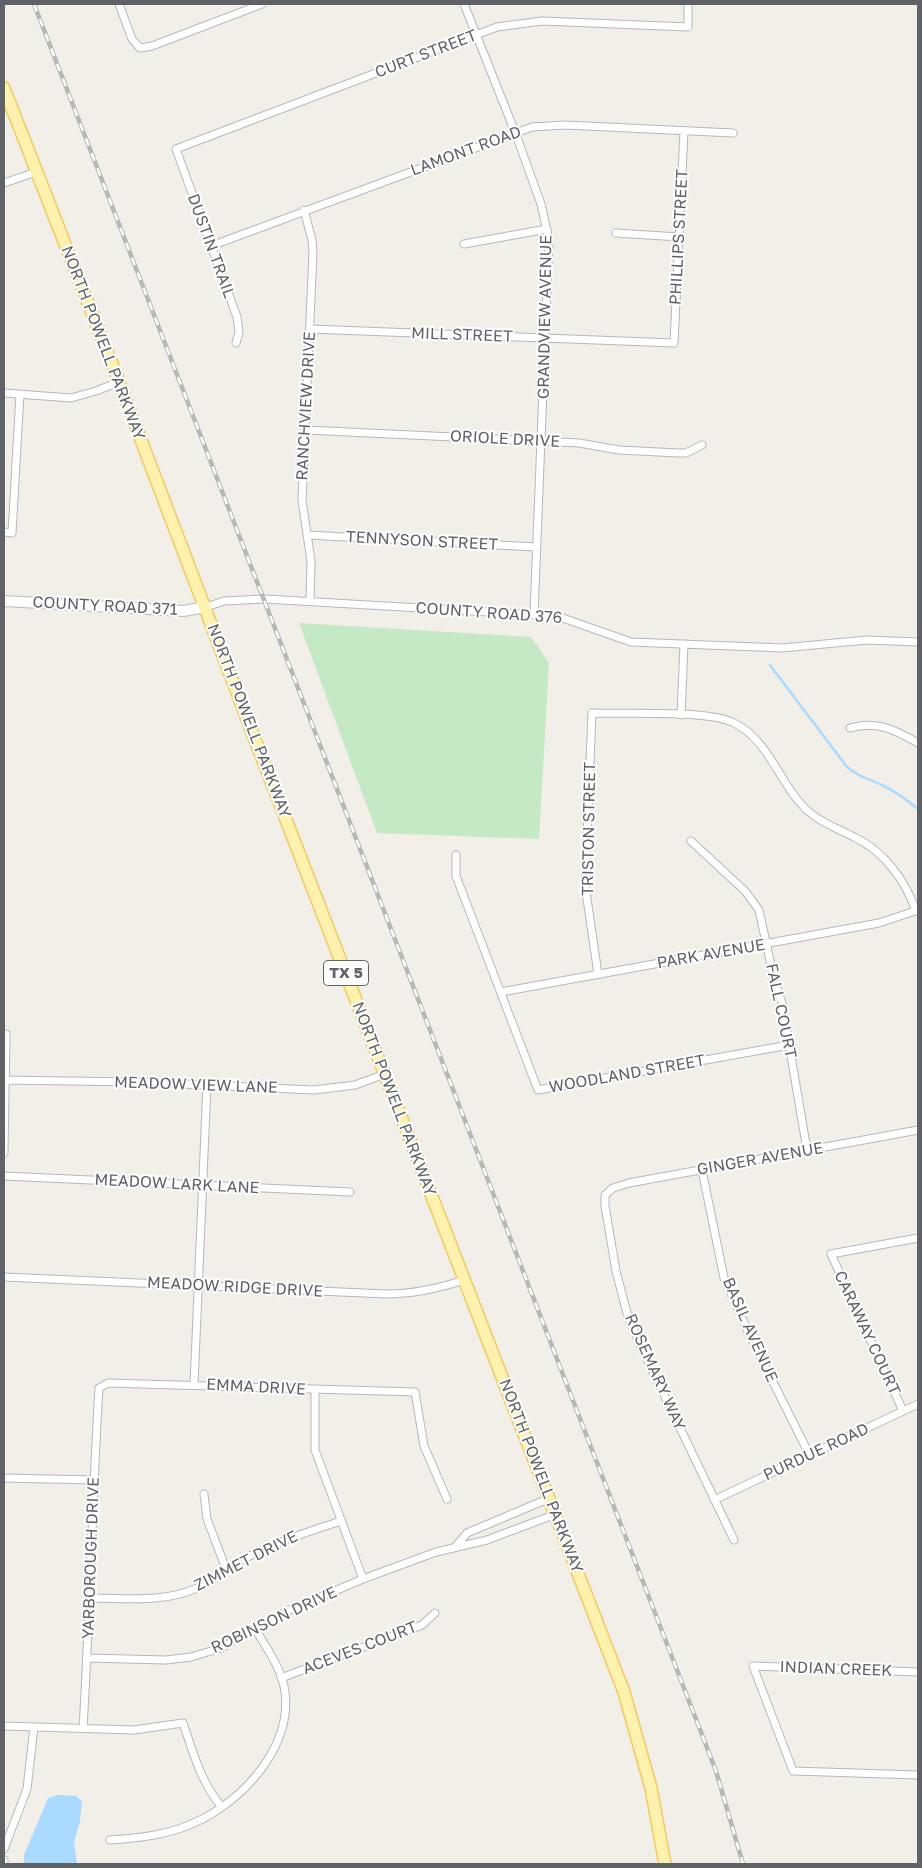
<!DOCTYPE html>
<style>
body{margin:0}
#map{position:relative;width:922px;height:1868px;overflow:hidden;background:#f1efe8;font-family:"Golos Text",sans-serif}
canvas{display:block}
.frame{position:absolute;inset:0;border:5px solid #5f6368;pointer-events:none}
</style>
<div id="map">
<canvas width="922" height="1868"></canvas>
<div class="frame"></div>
</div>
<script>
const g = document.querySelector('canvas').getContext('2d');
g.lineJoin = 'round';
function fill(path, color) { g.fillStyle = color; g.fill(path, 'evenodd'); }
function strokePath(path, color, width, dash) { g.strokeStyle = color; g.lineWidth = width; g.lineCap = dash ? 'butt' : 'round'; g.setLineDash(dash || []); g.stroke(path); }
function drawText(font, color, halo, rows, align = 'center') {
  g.font = font + ' "Golos Text",sans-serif'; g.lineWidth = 4; g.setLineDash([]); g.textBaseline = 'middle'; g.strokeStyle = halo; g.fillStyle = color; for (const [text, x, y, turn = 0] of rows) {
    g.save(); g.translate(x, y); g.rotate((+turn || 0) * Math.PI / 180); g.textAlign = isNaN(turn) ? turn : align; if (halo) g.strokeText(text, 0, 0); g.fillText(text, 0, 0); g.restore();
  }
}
const green = new Path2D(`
 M 299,623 L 531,637 L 549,663 L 539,839 L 377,833 Z`);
const water = new Path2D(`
 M 58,1795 L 76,1796 L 82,1801 L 80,1821 L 74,1842 L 77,1864 L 24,1864 L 24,1855 L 48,1798 Z`);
const stream = new Path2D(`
 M 770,665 L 847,767 C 860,778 868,778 882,785 C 895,791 907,800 918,809`);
const street = new Path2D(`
 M 119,4 L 132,39 L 140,48 L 152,46 L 262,4
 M 464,4 L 515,132 L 541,204 L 549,240 L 534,614
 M 4,183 L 36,172
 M 304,210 L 312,240 L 313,252 L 302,500 L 311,561 L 310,601
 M 616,233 L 679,237
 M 464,244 L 547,229
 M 211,246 L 532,127 L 565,125 L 733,133
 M 310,329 L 674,343 L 684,131
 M 236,343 L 239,332 L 237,317 L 176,149 L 497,27 L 542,21 L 688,27 L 688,4
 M 4,393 L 71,398 L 96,391 L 119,382
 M 306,430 L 579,443 L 619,450 L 678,453 L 686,453 L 702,445
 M 4,532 L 12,533 L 20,394
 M 307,535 L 536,547
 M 206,607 L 224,601 L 265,599 L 557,616 L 631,642 L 782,648 L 867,640 L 918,642
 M 681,715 L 684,644
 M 850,728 C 877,720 895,730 918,743
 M 691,841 L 745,891 L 759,910 L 774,979 L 782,1003 L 807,1150
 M 456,855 L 456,876 L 538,1090 L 789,1045
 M 598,974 L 585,885 L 592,713 C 627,714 703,710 732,722 C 770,739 779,785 808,811 C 821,823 839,829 854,837 C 884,851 905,880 916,911
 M 501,992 L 879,923 L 918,910
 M 4,1080 L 136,1082 L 314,1090 L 355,1085 L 385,1074
 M 4,1153 L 6,1034
 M 702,1170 L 724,1278 L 751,1338 L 809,1454
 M 4,1176 L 350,1192
 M 4,1277 L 386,1294 C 414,1294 437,1289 464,1280
 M 194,1384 L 207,1085
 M 315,1390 L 315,1450 L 363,1579
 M 903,1411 L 831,1254 L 918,1238
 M 4,1478 L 93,1480
 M 204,1494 L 207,1519 L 226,1569
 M 714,1500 L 918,1404
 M 734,1540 L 641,1347 L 627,1313 L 616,1271 L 605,1206 L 605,1195 L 613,1188 L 629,1183 L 918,1130
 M 455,1547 L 467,1533 L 550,1498
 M 91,1598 C 126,1598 164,1603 197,1588 C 211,1582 224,1569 238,1562 C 273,1543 304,1533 341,1521
 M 87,1658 L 166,1660 L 191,1657 L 221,1648 L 287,1611 L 363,1579 L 436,1552 L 487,1540 L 556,1514
 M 918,1672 L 753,1666 L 793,1771 L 918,1775
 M 281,1678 L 422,1625 L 435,1613
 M 4,1726 L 134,1730 L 183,1723 C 193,1752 201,1783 222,1807
 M 83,1728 C 90,1614 92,1501 99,1388 L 108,1383 L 415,1392 L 424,1446 L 447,1499
 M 110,1840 C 139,1838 169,1835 196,1822 C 243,1801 292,1747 285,1692 C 282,1669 267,1649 256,1630
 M 4,1849 L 27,1789 L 34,1727
 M 4,1860 L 4,1864`);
const secondary = new Path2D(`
 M 4,601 L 183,611 L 206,607`);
const primary = new Path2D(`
 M 4,88 L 119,382 L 252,732 L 624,1692 L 651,1788 L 665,1864`);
const rail = new Path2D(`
 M 34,4 L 716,1771 L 743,1864`);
const shields = [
 [346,973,45]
];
const shieldNames = [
 ["TX 5",346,973]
];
const streetNames = [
 ["CURT STREET",426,54,-21],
 ["LAMONT ROAD",466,151,-20],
 ["PHILLIPS STREET",679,237,-87],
 ["DUSTIN TRAIL",211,246,70],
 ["GRANDVIEW AVENUE",545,317,-89],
 ["MILL STREET",462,335,2],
 ["NORTH POWELL PARKWAY",103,343,69],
 ["RANCHVIEW DRIVE",306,406,-87],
 ["ORIOLE DRIVE",505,439,3],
 ["TENNYSON STREET",422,541,3],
 ["COUNTY ROAD 371",105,606,3],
 ["COUNTY ROAD 376",489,613,4],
 ["NORTH POWELL PARKWAY",249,721,69],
 ["TRISTON STREET",589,829,-89],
 ["PARK AVENUE",711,954,-10],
 ["FALL COURT",781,1011,78],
 ["WOODLAND STREET",627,1074,-10],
 ["MEADOW VIEW LANE",196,1085,2],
 ["NORTH POWELL PARKWAY",394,1099,69],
 ["GINGER AVENUE",760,1159,-10],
 ["MEADOW LARK LANE",177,1184,3],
 ["MEADOW RIDGE DRIVE",235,1287,3],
 ["BASIL AVENUE",750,1330,66],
 ["CARAWAY COURT",867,1333,65],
 ["ROSEMARY WAY",655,1372,66],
 ["EMMA DRIVE",256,1387,3],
 ["PURDUE ROAD",816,1452,-25],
 ["NORTH POWELL PARKWAY",541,1476,69],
 ["YARBOROUGH DRIVE",91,1558,-88],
 ["ZIMMET DRIVE",246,1561,-27],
 ["ROBINSON DRIVE",274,1620,-25],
 ["ACEVES COURT",360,1648,-21],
 ["INDIAN CREEK",836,1669,2]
];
fill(green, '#c5e8c5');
fill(water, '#aadaff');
strokePath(stream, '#aadaff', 2.5);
strokePath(street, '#b5b8bc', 9);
strokePath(secondary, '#b6babf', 12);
strokePath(primary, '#f2c960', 14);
strokePath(street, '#fff', 7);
strokePath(secondary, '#fff', 10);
strokePath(primary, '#fff2af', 11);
strokePath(rail, '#b6b7b8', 4.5);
strokePath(rail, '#fff', 2.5, [8]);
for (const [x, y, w] of shields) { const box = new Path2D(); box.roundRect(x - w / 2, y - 12.5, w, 25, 4); g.fillStyle = '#fff'; g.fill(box); strokePath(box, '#5f6368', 1); }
drawText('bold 15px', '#5f6368', null, shieldNames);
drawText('16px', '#5f6368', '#fff', streetNames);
</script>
